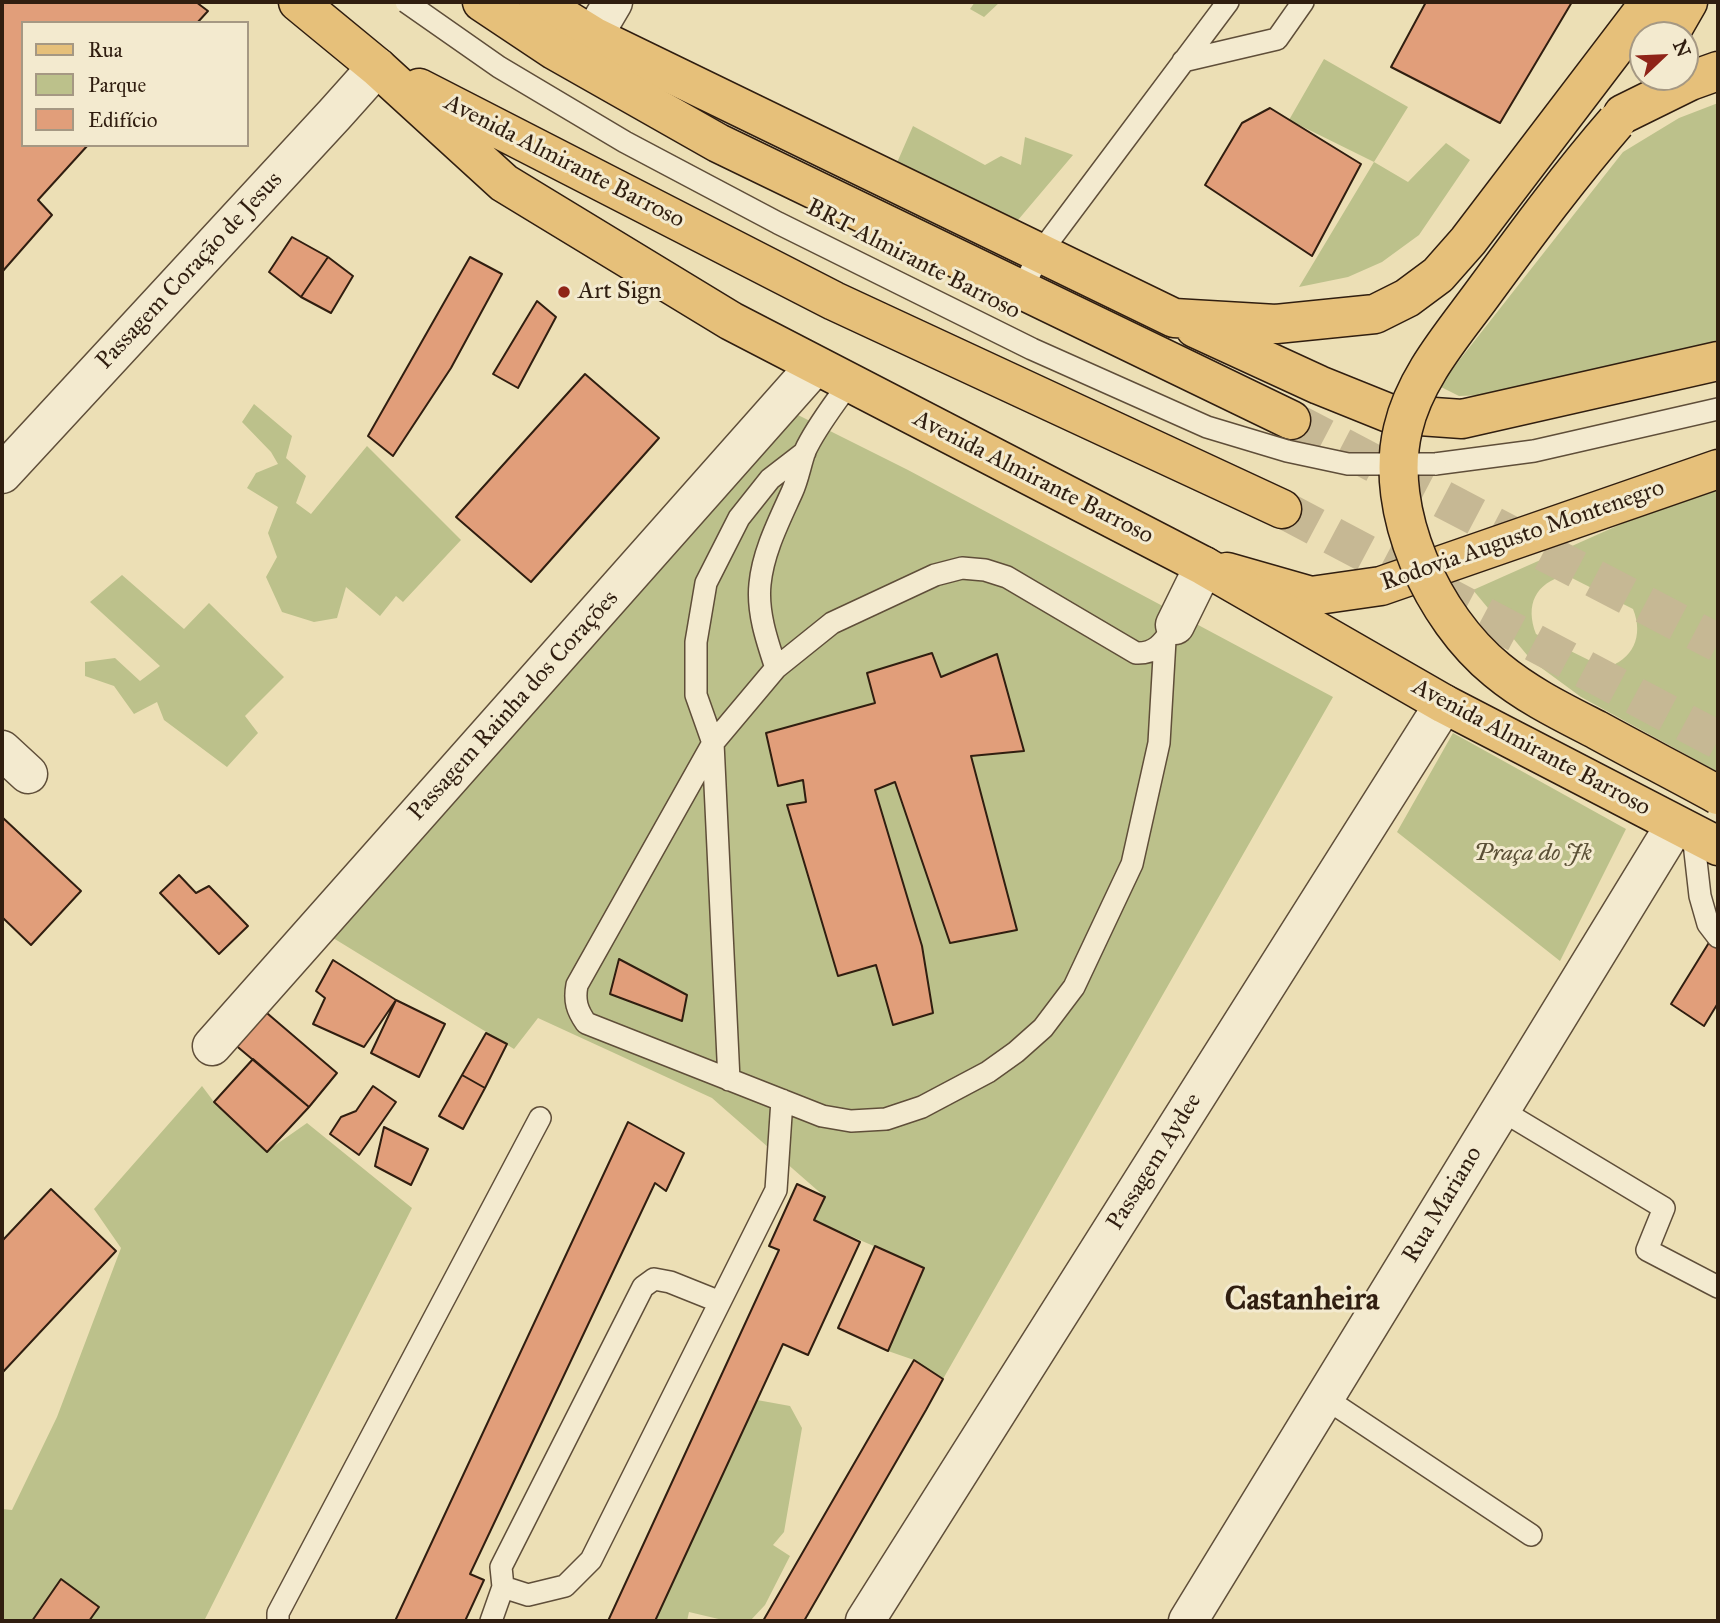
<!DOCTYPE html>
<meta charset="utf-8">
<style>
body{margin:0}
#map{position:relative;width:1720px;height:1623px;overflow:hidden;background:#ecdfb5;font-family:"IM FELL Great Primer",serif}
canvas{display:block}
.frame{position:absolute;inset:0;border:4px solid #301e10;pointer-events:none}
.legend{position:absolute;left:21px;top:21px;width:228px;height:126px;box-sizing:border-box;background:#f3eacf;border:2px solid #a59883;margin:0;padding:9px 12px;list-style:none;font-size:21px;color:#301e10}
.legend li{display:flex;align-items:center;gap:14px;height:35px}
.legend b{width:35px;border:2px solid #a59883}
.north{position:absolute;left:1629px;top:21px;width:70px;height:70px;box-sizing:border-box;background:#f3eacf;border:2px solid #a59883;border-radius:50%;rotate:67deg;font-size:19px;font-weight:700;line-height:28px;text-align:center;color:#301e10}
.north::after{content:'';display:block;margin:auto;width:24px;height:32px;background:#8f2418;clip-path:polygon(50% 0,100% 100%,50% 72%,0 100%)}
</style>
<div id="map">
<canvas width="1720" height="1623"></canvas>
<div class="frame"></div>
<ul class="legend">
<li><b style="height:9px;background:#e6c07a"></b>Rua</li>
<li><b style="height:19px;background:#bcc18b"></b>Parque</li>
<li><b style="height:19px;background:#e19e7a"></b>Edifício</li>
</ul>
<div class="north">N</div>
</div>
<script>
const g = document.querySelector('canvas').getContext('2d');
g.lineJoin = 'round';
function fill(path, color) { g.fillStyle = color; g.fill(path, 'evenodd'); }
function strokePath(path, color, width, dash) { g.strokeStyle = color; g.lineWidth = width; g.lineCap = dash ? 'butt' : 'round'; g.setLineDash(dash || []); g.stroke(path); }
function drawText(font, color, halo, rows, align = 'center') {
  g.font = font + ' "IM FELL Great Primer",serif'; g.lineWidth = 6; g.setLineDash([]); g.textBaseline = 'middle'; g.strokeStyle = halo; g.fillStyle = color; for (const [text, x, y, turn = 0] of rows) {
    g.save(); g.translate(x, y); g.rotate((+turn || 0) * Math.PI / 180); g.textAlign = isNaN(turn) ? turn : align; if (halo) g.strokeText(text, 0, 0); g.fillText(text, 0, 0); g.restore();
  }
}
const green = new Path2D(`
 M 975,2 L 1000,2 L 984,17 L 970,9 Z
 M 1324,59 L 1408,107 L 1374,162 L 1408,182 L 1446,143 L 1470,160 L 1419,235 L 1382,262 L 1348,277 L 1299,287 L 1374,162 L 1289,120 Z
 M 1718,103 L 1718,345 L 1512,394 L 1459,396 L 1439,386 L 1623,152 L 1679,118 Z
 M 913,126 L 985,165 L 1001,156 L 1021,165 L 1025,137 L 1073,155 L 1018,220 L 960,203 L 896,165 Z
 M 254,404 L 292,436 L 286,458 L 306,476 L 296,503 L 311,514 L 367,446 L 461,540 L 403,602 L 396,596 L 380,616 L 346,587 L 337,618 L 314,622 L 282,612 L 266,577 L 277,557 L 268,533 L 278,507 L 247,488 L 256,473 L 278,464 L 271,452 L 242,422 Z
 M 790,411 L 908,470 L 1333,697 L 943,1379 L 914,1360 L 888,1351 L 924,1268 L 814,1220 L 825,1197 L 712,1098 L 538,1018 L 514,1049 L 325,933 Z
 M 1718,485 L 1718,772 L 1581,697 L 1532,661 L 1473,590 L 1646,513 ZM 1566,575 L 1633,609 C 1644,636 1633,660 1605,668 L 1536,634 C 1525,605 1535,583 1566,575 Z
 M 122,575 L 184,629 L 209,603 L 284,677 L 245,716 L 258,733 L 227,767 L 164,720 L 157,702 L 134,714 L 114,686 L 85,676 L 85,662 L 115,658 L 140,681 L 160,666 L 90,602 Z
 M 1453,733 L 1626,829 L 1560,961 L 1397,832 Z
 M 202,1086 L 214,1102 L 267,1151 L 307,1123 L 412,1208 L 204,1621 L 2,1621 L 2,1509 L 12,1510 L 57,1417 L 121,1248 L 94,1209 Z
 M 757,1400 L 790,1406 L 802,1428 L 784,1532 L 773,1545 L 790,1556 L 765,1605 L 750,1621 L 727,1621 L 689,1612 L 687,1621 L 650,1621 L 698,1529 Z`);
const building = new Path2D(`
 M 2,2 L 196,2 L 208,11 L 197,23 L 23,23 L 23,145 L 88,145 L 38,200 L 52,215 L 2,272 Z
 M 1426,2 L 1572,2 L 1500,123 L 1391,67 Z
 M 1270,108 L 1361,164 L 1312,256 L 1205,185 L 1242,123 Z
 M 292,237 L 328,257 L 301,297 L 269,272 Z
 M 328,257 L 353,276 L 331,313 L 301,297 Z
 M 470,257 L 502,274 L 451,368 L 393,456 L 368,436 Z
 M 537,301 L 556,317 L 518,388 L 493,374 Z
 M 585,374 L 659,438 L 531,582 L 456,517 Z
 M 932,653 L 941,677 L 997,654 L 1024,751 L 971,756 L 1017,930 L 950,943 L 895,782 L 875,790 L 922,946 L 933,1013 L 893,1025 L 876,965 L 838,976 L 787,805 L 806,802 L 803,780 L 778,786 L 766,733 L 875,703 L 867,673 Z
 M 2,817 L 81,891 L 31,945 L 2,917 Z
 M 179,875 L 196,893 L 209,886 L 248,926 L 219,954 L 160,893 Z
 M 1718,928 L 1718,1003 L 1704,1026 L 1671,1004 Z
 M 619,959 L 687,995 L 682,1021 L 610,994 Z
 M 333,960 L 396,1000 L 364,1047 L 313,1024 L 325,998 L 316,991 Z
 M 396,1000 L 445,1024 L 419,1077 L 371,1053 Z
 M 261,1008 L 337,1073 L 309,1107 L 233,1043 Z
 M 486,1033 L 507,1044 L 485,1088 L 462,1075 Z
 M 253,1059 L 309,1107 L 267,1152 L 214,1102 Z
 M 462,1075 L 485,1088 L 463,1129 L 439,1116 Z
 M 373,1086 L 396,1102 L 359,1155 L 330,1134 L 341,1117 L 356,1111 Z
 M 628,1122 L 684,1153 L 666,1191 L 655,1183 L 470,1574 L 484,1580 L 465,1621 L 395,1621 Z
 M 384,1127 L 428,1149 L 411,1185 L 375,1166 Z
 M 797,1184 L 825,1197 L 814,1220 L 860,1242 L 808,1355 L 783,1344 L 655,1621 L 608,1621 L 779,1250 L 769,1246 Z
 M 51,1189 L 116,1251 L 2,1373 L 2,1241 Z
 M 875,1246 L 924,1268 L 888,1351 L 838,1328 Z
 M 914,1360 L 943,1379 L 926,1410 L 804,1621 L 763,1621 Z
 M 61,1579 L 99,1607 L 89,1621 L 32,1621 Z`);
const highwayTunnel = new Path2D(`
 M 1291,420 L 1718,643
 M 1282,509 L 1718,740`);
const lane = new Path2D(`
 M 1183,61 L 1277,39 L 1303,2
 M 1022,289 L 1040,253 L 1228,2
 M 1435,464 L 1534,451 L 1718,409
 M 1165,640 L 1159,743 L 1132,864 L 1074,987 L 1043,1028 L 1016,1052 L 988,1072 L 922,1107 L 886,1119 L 851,1121 L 822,1116 L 586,1023 C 577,1010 574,1001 577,985 L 713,743 L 776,668 L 832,623 L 935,575 L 962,568 L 985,570 L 1007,577 L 1136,653 C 1157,654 1164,641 1175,625
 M 776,668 C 767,641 757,612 760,584 C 763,552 779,521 792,492 C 798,479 800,465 805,451 C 816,427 834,405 849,383
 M 1693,834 L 1700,896 L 1708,924 L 1718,937
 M 729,1080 L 713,743 L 696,695 L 696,642 L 706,583 L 739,518 L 770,479 L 805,452
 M 1501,1110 L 1664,1208 L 1647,1250 L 1718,1287
 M 720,1302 L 670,1282 L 654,1279 L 643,1287 L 501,1567 L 503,1587 L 528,1595 L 565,1586 L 591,1560 L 776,1190 L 782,1100
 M 1325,1398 L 1531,1535
 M 278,1621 L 278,1613 L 540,1118
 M 491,1621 L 503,1587`);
const street = new Path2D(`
 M 593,36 L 613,2
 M 2,474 L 335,114 L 377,67
 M 1175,625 L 1204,566
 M 2,750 L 28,774
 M 212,1046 L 815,366
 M 865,1621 L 1444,704
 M 1188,1621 L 1675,825`);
const primary = new Path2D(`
 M 538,2 L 593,36 L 1174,318 L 1276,324 L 1375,314 L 1407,298 L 1438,275 L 1468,241 L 1650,2
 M 1669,35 L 1688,2
 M 1623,114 L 1690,81 L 1718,71
 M 1195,328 L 1319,385 L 1391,414 L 1462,419 L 1718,361
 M 1227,572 L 1311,596 L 1381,586 L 1718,469`);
const highway = new Path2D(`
 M 298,2 L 377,67 L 504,183 L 731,321 L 1204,566 L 1444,704 L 1718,846
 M 482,2 L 554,50 L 718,143 L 1291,420
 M 419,88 L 834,301 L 1282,509`);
const laneBridge = new Path2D(`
 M 406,2 L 499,67 L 625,142 L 778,223 L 1032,349 L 1207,427 L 1287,451 L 1348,464 L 1435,464`);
const highwayBridge = new Path2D(`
 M 1616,122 C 1570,175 1528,232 1486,289 C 1455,332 1415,376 1403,429 C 1383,511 1433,618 1497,670 C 1527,695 1562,712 1597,730 C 1637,752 1678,773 1718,795`);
const markers = [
 [564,292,7,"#8f2418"]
];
const streetNames = [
 ["Avenida Almirante Barroso",564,162,27],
 ["BRT Almirante Barroso",913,260,27],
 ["Passagem Coração de Jesus",190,271,-47],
 ["Avenida Almirante Barroso",1033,478,27],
 ["Rodovia Augusto Montenegro",1523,536,-19],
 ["Passagem Rainha dos Corações",514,706,-48],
 ["Avenida Almirante Barroso",1531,748,28],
 ["Passagem Aydee",1155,1162,-58],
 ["Rua Mariano",1443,1205,-59]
];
const poiNames = [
 ["Art Sign",578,292]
];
const parkNames = [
 ["Praça do Jk",1533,854]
];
const districtNames = [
 ["Castanheira",1302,1301]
];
fill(green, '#bcc18b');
fill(building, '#e19e7a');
strokePath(building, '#301e10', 2);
strokePath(highwayTunnel, '#c6b894', 38, [38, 19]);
strokePath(lane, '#5f4e39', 24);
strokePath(street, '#5f4e39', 41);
strokePath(primary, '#301e10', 41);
strokePath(highway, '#301e10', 41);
strokePath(lane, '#f3eacf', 21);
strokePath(street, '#f3eacf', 38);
strokePath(primary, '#e6c07a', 38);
strokePath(highway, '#e6c07a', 38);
strokePath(laneBridge, '#5f4e39', 24, []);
strokePath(highwayBridge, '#301e10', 41, []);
strokePath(laneBridge, '#f3eacf', 21);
strokePath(highwayBridge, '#e6c07a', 38);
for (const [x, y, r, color] of markers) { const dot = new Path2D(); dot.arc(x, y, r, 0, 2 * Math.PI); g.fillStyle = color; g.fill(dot); strokePath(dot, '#f3eacf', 2.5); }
drawText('24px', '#301e10', '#f3eacf', streetNames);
drawText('24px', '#301e10', '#f3eacf', poiNames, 'left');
drawText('italic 24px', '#5a4f35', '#f3eacf', parkNames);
drawText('bold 32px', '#301e10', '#f3eacf', districtNames);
</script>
